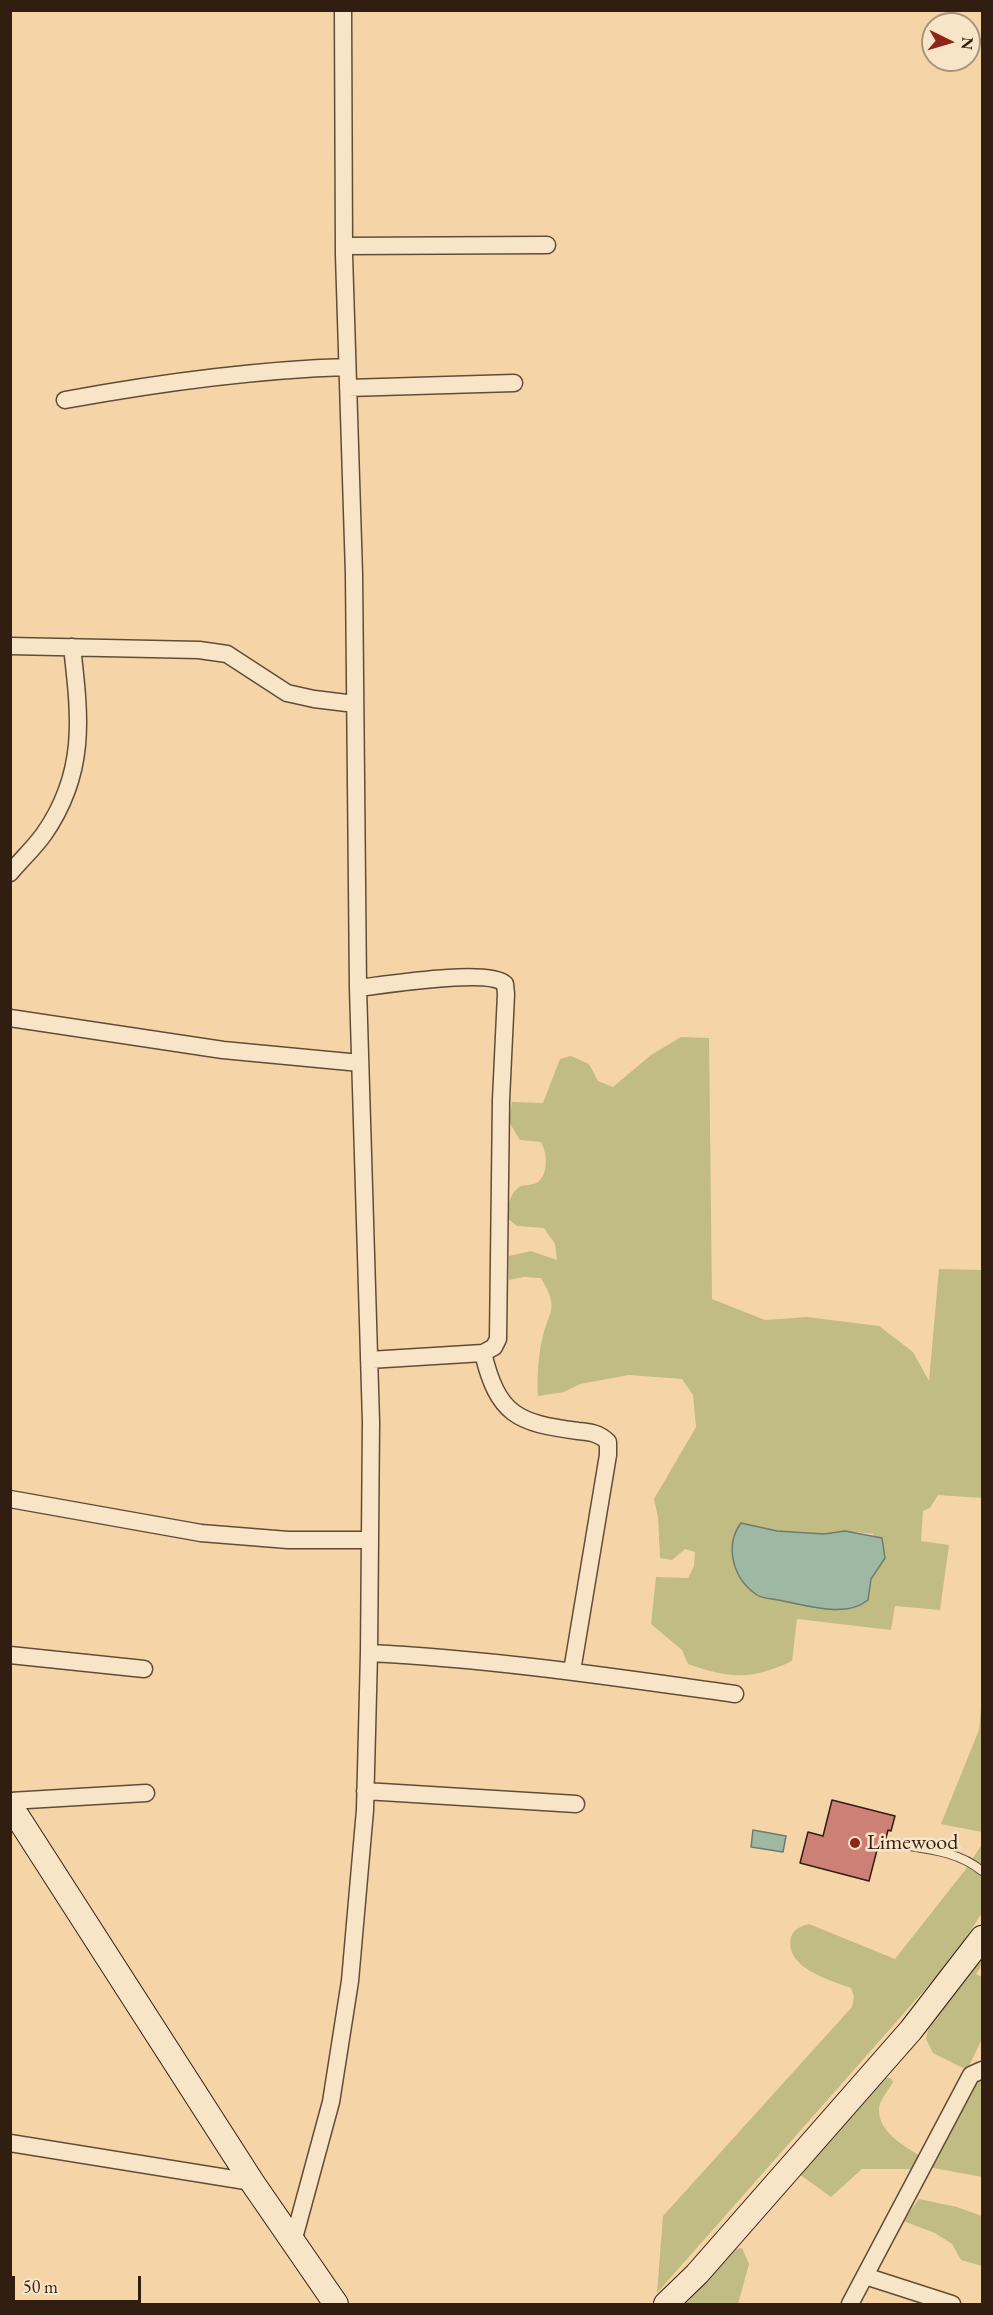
<!DOCTYPE html>
<style>
body{margin:0}
#map{position:relative;width:993px;height:2315px;overflow:hidden;background:#f5d5a8;font-family:"EB Garamond",serif}
canvas{display:block}
.frame{position:absolute;inset:0;border:12px solid #321e11;pointer-events:none}
.north{position:absolute;left:921px;top:12px;width:60px;height:60px;box-sizing:border-box;background:#f8e4c6;border:2px solid #a9957e;border-radius:50%;rotate:95deg;font-size:16px;font-weight:700;line-height:24px;text-align:center;color:#321e11}
.north::after{content:'';display:block;margin:auto;width:21px;height:27px;background:#8f2418;clip-path:polygon(50% 0,100% 100%,50% 72%,0 100%)}
.scale{position:absolute;left:12px;top:2276px;width:129px;height:27px;box-sizing:border-box;border:3px solid #321e11;border-top:0;padding-left:8px;font-size:18px;line-height:21px;white-space:nowrap;color:#321e11;-webkit-text-stroke:4px #f8e4c6;paint-order:stroke}
</style>
<div id="map">
<canvas width="993" height="2315"></canvas>
<div class="frame"></div>
<div class="north">N</div>
<div class="scale">50 m</div>
</div>
<script>
const g = document.querySelector('canvas').getContext('2d');
g.lineJoin = 'round';
function fill(path, color) { g.fillStyle = color; g.fill(path, 'evenodd'); }
function strokePath(path, color, width, dash) { g.strokeStyle = color; g.lineWidth = width; g.lineCap = dash ? 'butt' : 'round'; g.setLineDash(dash || []); g.stroke(path); }
function drawText(font, color, halo, rows, align = 'center') {
  g.font = font + ' "EB Garamond",serif'; g.lineWidth = 5; g.setLineDash([]); g.textBaseline = 'middle'; g.strokeStyle = halo; g.fillStyle = color; for (const [text, x, y, turn = 0] of rows) {
    g.save(); g.translate(x, y); g.rotate((+turn || 0) * Math.PI / 180); g.textAlign = isNaN(turn) ? turn : align; if (halo) g.strokeText(text, 0, 0); g.fillText(text, 0, 0); g.restore();
  }
}
const green = new Path2D(`
 M 681,1037 L 709,1038 L 712,1299 L 765,1320 L 807,1317 L 879,1326 L 913,1352 L 929,1381 L 939,1269 L 982,1270 L 982,1498 L 938,1495 L 930,1508 L 923,1511 L 921,1541 L 949,1545 L 940,1610 L 895,1606 L 891,1630 L 797,1619 L 792,1661 C 752,1680 730,1679 688,1664 L 682,1650 L 651,1624 L 656,1577 L 688,1578 L 694,1566 L 695,1552 L 685,1549 L 672,1560 L 660,1558 L 658,1517 L 654,1499 L 696,1427 L 693,1395 L 682,1379 L 629,1375 L 580,1384 L 564,1392 L 538,1396 C 537,1378 538,1358 542,1340 C 549,1308 560,1311 541,1278 L 524,1277 L 509,1280 L 509,1256 L 531,1251 L 557,1260 L 555,1244 L 544,1228 L 517,1226 L 507,1218 C 508,1207 509,1194 519,1187 C 524,1184 533,1186 538,1182 C 549,1173 547,1153 541,1142 L 520,1140 L 509,1122 L 512,1102 L 543,1103 L 560,1059 L 571,1056 L 589,1064 L 598,1081 L 613,1087 L 651,1055 ZM 742,1523 L 777,1531 L 824,1534 L 845,1531 L 873,1534 L 885,1558 L 871,1579 L 868,1600 L 841,1609 L 758,1596 C 740,1572 720,1551 742,1523 Z
 M 982,1697 L 982,1832 L 941,1824 L 979,1730 Z
 M 982,1844 L 982,1913 L 950,1961 L 657,2293 L 663,2216 L 852,2007 L 854,1997 L 851,1988 C 830,1980 784,1968 791,1937 C 794,1929 801,1926 809,1924 L 895,1959 L 966,1869 Z
 M 982,1954 L 982,1965 L 976,1974 L 982,1977 L 982,2039 L 967,2070 L 933,2053 L 926,2039 L 928,2030 L 949,1998 Z
 M 982,2074 L 982,2177 L 928,2167 L 973,2078 Z
 M 885,2078 L 891,2078 L 893,2082 C 889,2089 880,2100 879,2108 C 877,2132 906,2147 922,2157 L 916,2169 L 862,2169 L 831,2197 L 799,2174 Z
 M 919,2199 L 957,2207 L 982,2216 L 982,2266 L 961,2260 L 952,2244 L 935,2233 L 903,2221 Z
 M 742,2248 L 749,2264 L 738,2304 L 685,2304 L 736,2249 Z`);
const water = new Path2D(`
 M 741,1523 L 777,1531 L 824,1534 L 845,1531 L 882,1538 L 885,1558 L 871,1579 L 868,1600 C 846,1618 809,1606 783,1601 C 776,1599 763,1599 757,1595 C 733,1579 724,1546 741,1523 Z
 M 753,1830 L 786,1836 L 783,1852 L 751,1847 Z`);
const building = new Path2D(`
 M 832,1800 L 895,1816 L 891,1831 L 888,1830 L 885,1842 L 882,1841 L 880,1850 L 877,1850 L 869,1881 L 800,1863 L 808,1832 L 823,1836 Z`);
const lane = new Path2D(`
 M 897,1844 C 927,1849 958,1851 982,1871`);
const street = new Path2D(`
 M 344,246 L 547,245
 M 348,388 L 514,383
 M 65,400 C 158,383 252,370 347,367
 M 10,646 L 199,650 L 227,654 L 287,693 L 314,699 L 355,704
 M 10,873 C 21,860 34,848 44,834 C 87,772 80,717 72,647
 M 358,988 C 384,985 489,968 505,984 L 506,994 L 501,1100 L 498,1339 L 494,1347 L 483,1353 L 369,1360
 M 10,1018 L 223,1050 L 360,1063
 M 483,1353 C 498,1415 517,1423 578,1431 C 590,1432 599,1433 608,1442 L 608,1455 L 572,1671
 M 10,1499 L 201,1533 L 288,1540 L 370,1540
 M 369,1653 C 492,1659 613,1677 735,1694
 M 10,1655 L 144,1669
 M 365,1791 L 576,1804
 M 10,1801 L 146,1793
 M 10,2143 L 252,2182
 M 293,2242 L 331,2102 L 350,1981 L 365,1810 L 369,1653 L 371,1422 L 358,988 L 354,574 L 344,255 L 343,10
 M 865,2276 L 952,2304
 M 850,2304 L 971,2075 L 982,2070`);
const secondary = new Path2D(`
 M 10,1805 L 252,2182 L 336,2304
 M 666,2304 L 697,2274 L 911,2030 L 982,1938`);
const markers = [
 [855,1843,6,"#8f2418"]
];
const poiNames = [
 ["Limewood",867,1843]
];
fill(green, '#c0bc84');
fill(water, '#9db9a3');
strokePath(water, '#727b69', 1.5);
fill(building, '#cd8075');
strokePath(building, '#321e11', 1.5);
strokePath(lane, '#634c37', 10);
strokePath(street, '#634c37', 19);
strokePath(secondary, '#321e11', 26);
strokePath(lane, '#f8e4c6', 8);
strokePath(street, '#f8e4c6', 16);
strokePath(secondary, '#f8e4c6', 24);
for (const [x, y, r, color] of markers) { const dot = new Path2D(); dot.arc(x, y, r, 0, 2 * Math.PI); g.fillStyle = color; g.fill(dot); strokePath(dot, '#f8e4c6', 2); }
drawText('22px', '#321e11', '#f8e4c6', poiNames, 'left');
</script>
